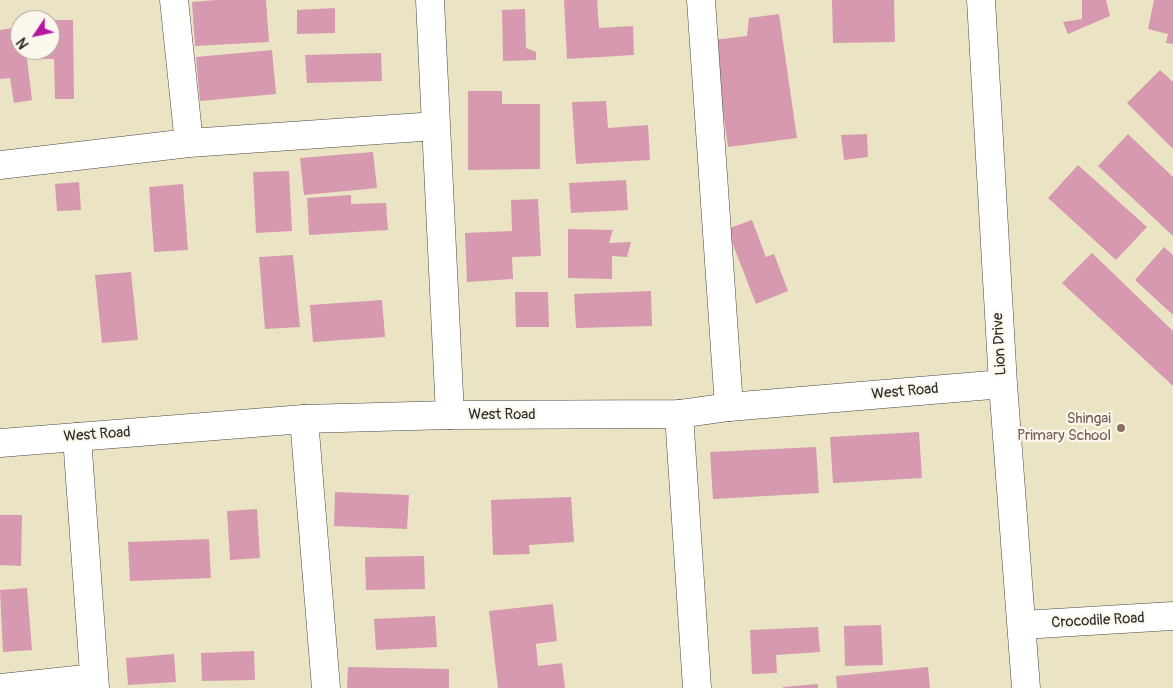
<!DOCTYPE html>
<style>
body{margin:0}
#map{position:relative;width:1173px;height:688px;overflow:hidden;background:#eae4c4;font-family:Pangolin,sans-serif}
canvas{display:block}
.north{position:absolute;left:10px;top:10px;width:50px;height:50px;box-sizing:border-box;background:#fbf7ec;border:1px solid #a8a59f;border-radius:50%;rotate:236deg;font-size:14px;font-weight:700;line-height:20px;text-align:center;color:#2b2b2b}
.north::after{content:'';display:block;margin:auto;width:18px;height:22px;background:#b5179e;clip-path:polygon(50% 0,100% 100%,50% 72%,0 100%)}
</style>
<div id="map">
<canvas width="1173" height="688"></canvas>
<div class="north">N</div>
</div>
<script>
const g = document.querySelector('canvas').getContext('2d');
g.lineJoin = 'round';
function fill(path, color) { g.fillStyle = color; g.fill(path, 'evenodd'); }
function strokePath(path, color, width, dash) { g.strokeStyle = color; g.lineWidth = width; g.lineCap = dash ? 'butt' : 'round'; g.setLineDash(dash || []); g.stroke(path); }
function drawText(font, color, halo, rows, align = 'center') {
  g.font = font + ' Pangolin,sans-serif'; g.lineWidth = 4.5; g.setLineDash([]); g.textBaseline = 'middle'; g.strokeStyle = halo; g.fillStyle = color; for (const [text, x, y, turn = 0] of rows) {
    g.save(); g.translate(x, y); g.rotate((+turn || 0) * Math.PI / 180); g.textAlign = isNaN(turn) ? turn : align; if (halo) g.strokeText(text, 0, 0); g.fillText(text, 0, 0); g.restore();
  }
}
const building = new Path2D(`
 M 216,0 L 266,0 L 269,42 L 195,46 L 192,2 Z
 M 564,0 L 597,0 L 599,28 L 633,26 L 634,55 L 567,59 Z
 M 832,0 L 894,0 L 895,42 L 833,43 Z
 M 1082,0 L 1106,0 L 1110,16 L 1068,34 L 1063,22 L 1082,19 Z
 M 1154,0 L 1173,0 L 1173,44 L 1166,43 L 1168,34 L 1148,29 Z
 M 335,8 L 335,33 L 297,34 L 297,10 Z
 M 525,9 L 526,48 L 536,52 L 536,60 L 503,61 L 502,10 Z
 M 779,14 L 797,138 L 728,147 L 713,40 L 747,36 L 749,18 Z
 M 50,20 L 73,20 L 74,99 L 55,99 L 54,59 L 33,59 L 33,50 L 50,50 Z
 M 20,27 L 20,50 L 26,50 L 32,100 L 14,103 L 10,78 L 0,79 L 0,30 Z
 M 272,50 L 276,94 L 200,101 L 196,57 Z
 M 381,53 L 382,81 L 307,83 L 305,55 Z
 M 1160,70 L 1173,82 L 1173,149 L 1127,103 Z
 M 468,91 L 502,91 L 502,104 L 540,104 L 540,169 L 468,170 Z
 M 606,101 L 608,128 L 648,125 L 650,160 L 576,164 L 572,102 Z
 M 867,134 L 868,157 L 844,160 L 841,135 Z
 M 1128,134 L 1173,177 L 1173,236 L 1098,166 Z
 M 373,152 L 377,188 L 304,195 L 300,158 Z
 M 1078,165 L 1147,227 L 1116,260 L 1048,198 Z
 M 289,171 L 292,231 L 256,233 L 253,172 Z
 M 626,180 L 628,210 L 571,213 L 569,183 Z
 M 79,182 L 81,210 L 57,211 L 55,184 Z
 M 183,184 L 188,250 L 154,252 L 149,187 Z
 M 351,195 L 351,204 L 386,203 L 388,230 L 309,235 L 307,198 Z
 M 538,199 L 541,256 L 512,257 L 513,279 L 467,282 L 465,233 L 512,231 L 511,200 Z
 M 752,220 L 766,257 L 774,254 L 788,291 L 756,304 L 727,229 Z
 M 568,229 L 613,230 L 609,243 L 631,242 L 627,257 L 612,256 L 612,279 L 568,278 Z
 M 1164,247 L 1173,255 L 1173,315 L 1135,280 Z
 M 1092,253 L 1173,331 L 1173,386 L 1062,283 Z
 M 293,255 L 300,327 L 265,329 L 259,257 Z
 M 131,272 L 138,340 L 102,343 L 95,275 Z
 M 651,291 L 652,326 L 576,328 L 574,294 Z
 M 515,292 L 548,292 L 549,327 L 516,327 Z
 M 382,300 L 385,337 L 313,342 L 310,305 Z
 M 919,432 L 922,478 L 833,483 L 830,437 Z
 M 816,447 L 819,493 L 713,499 L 710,452 Z
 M 335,492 L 409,495 L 407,529 L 334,526 Z
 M 571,497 L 574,542 L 529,545 L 530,554 L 493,555 L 491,500 Z
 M 257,509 L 260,558 L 230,560 L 227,511 Z
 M 0,515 L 22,515 L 21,566 L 0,565 Z
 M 209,539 L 211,578 L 130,581 L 128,542 Z
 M 424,556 L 425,589 L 366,590 L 365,557 Z
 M 27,588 L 32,650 L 3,652 L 0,590 Z
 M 553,604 L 557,641 L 536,644 L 538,666 L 562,663 L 565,688 L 498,688 L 489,611 Z
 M 435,616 L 437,647 L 376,650 L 374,619 Z
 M 881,625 L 883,665 L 845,666 L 844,626 Z
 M 818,627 L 820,652 L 776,655 L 777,673 L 752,674 L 750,630 Z
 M 254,651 L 255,680 L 202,681 L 201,653 Z
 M 174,654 L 176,682 L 128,685 L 126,658 Z
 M 348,667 L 449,669 L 449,688 L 347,688 Z
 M 928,667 L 930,688 L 837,688 L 836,676 Z
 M 818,684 L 818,688 L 783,688 L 783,687 Z`);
const street = new Path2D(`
 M 174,0 L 189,143
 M 430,0 L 450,415
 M 701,0 L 729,407
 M 0,165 L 189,143 L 436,126
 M 679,414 L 697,688
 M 304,419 L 326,688
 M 77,437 L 95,688
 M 1022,625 L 1173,616
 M 0,688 L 94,678`);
const secondary = new Path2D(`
 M 981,0 L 1003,384 L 1026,688
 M 0,443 L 304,419 L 450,415 L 679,414 L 729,407 L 1003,384`);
const markers = [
 [1121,428,5,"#8d6e63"]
];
const streetNames = [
 ["Lion Drive",1000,344,-93],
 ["West Road",905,392,-5],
 ["West Road",502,415],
 ["West Road",97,435,-4],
 ["Crocodile Road",1098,621,-3]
];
const educationNames = [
 ["Shingai",1111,419],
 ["Primary School",1111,436]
];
fill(building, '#d699af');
strokePath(street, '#484742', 29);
strokePath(secondary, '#484742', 29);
strokePath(street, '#fff', 28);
strokePath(secondary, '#fff', 28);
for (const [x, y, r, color] of markers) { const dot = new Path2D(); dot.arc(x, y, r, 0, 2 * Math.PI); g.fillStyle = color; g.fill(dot); strokePath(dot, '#fbf7ec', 2); }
drawText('15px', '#2b2b2b', '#fbf7ec', streetNames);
drawText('15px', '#785e54', '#fbf7ec', educationNames, 'right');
</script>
